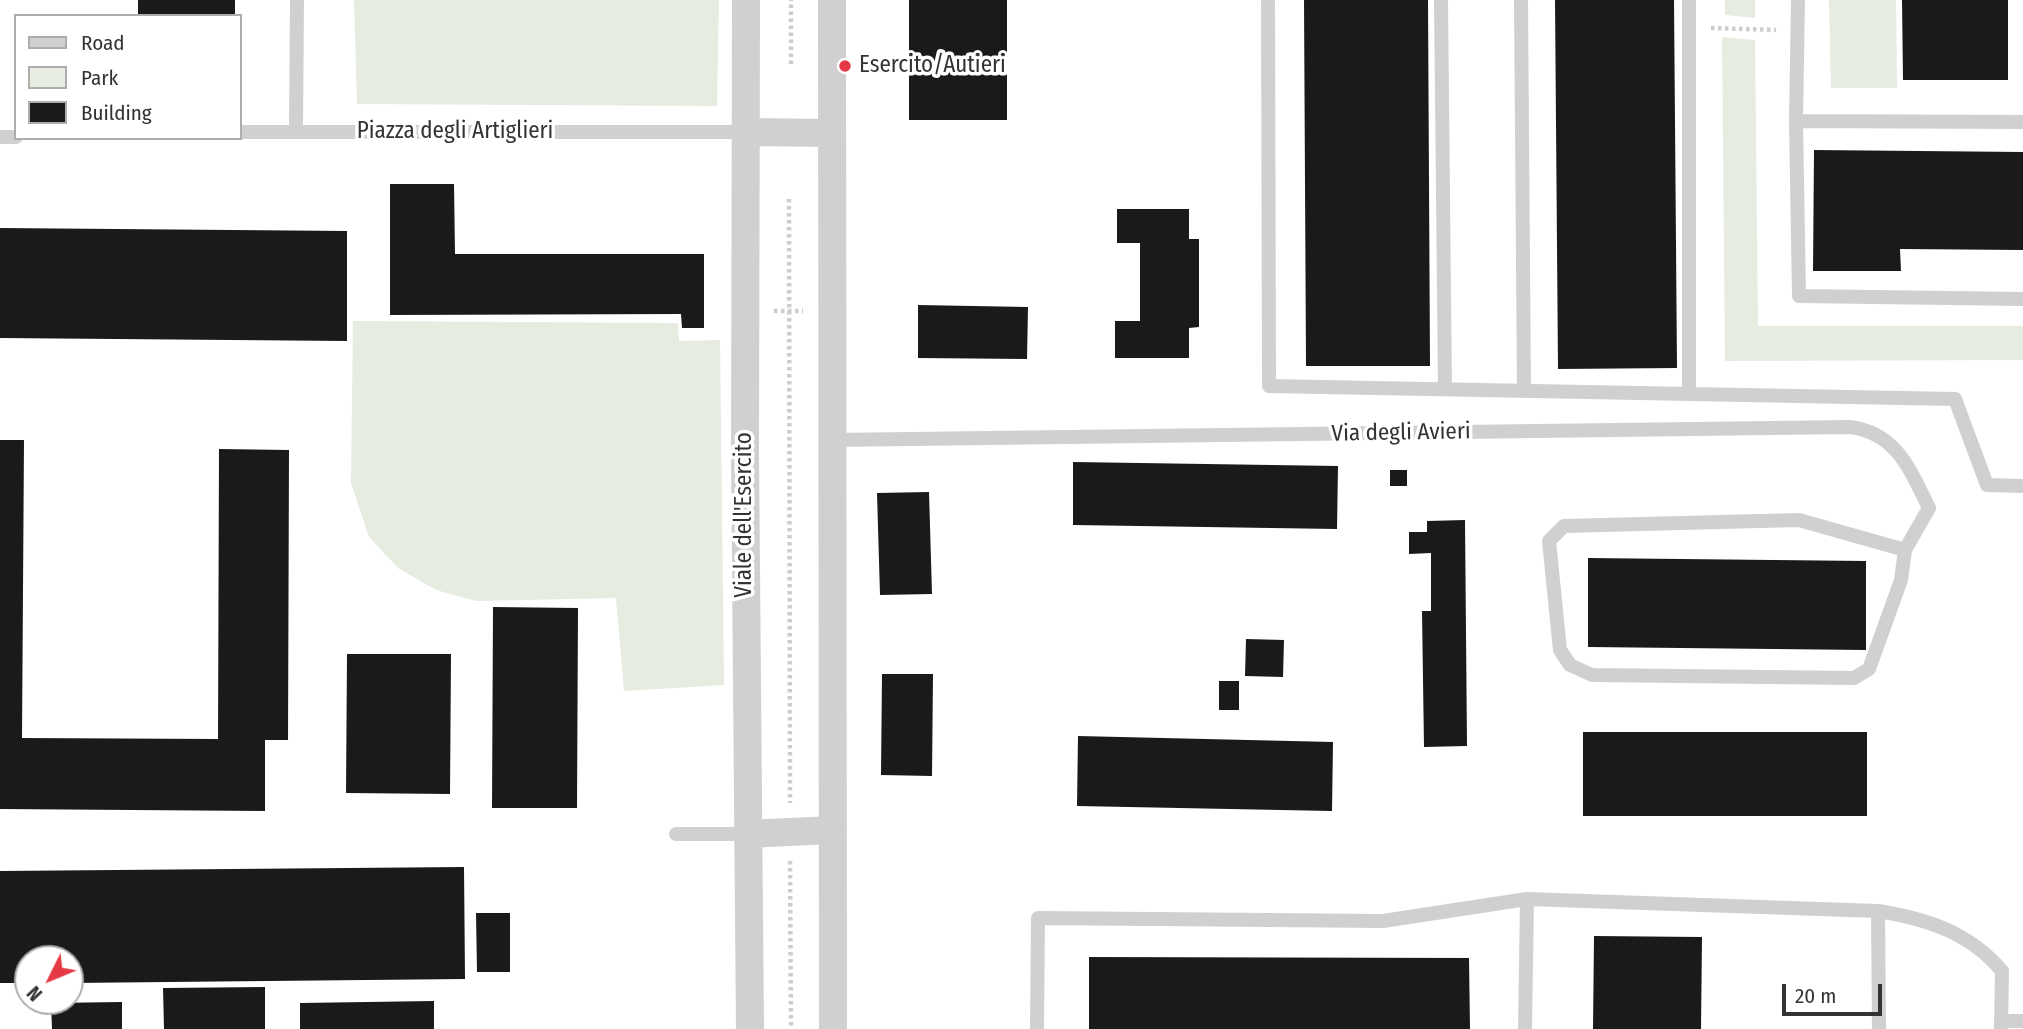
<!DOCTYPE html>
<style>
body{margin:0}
#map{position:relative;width:2023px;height:1029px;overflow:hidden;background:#fff;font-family:"Fira Sans Condensed",sans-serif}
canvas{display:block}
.legend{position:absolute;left:14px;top:14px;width:228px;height:126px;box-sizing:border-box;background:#fff;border:2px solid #adadad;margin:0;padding:9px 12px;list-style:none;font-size:21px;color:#333}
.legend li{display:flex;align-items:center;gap:14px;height:35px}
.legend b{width:35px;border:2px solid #adadad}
.north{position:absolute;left:14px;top:945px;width:70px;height:70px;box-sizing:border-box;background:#fff;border:2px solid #adadad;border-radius:50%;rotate:227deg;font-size:19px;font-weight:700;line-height:28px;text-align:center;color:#333}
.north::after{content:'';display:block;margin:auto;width:24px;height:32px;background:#e63946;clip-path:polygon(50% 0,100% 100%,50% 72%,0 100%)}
.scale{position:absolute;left:1782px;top:984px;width:100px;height:32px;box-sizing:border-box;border:4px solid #333;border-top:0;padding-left:9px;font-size:21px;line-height:24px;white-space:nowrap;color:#333;-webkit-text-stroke:5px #fff;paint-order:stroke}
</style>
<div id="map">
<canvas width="2023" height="1029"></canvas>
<ul class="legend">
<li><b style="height:9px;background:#d0d0d0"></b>Road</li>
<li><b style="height:19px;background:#e6ecdf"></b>Park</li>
<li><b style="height:19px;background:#1a1a1a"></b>Building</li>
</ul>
<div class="north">N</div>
<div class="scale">20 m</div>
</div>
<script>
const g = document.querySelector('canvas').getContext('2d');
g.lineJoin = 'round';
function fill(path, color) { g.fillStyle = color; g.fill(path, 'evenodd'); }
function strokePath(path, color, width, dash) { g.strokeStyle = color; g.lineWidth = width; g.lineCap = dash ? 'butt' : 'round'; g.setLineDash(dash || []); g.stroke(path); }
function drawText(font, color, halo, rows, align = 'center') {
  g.font = font + ' "Fira Sans Condensed",sans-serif'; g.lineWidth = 7; g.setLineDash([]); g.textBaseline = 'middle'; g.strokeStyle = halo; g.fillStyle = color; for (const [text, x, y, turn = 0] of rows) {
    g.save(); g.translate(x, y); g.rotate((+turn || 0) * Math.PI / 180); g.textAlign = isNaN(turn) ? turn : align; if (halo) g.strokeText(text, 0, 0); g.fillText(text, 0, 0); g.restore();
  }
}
const green = new Path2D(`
 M 354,0 L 719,0 L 717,106 L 357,104 Z
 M 1725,0 L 1755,0 L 1755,18 L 1725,15 Z
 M 1829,0 L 1896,0 L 1897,88 L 1831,88 Z
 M 1722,37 L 1755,40 L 1758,326 L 2023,326 L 2023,360 L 1725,361 Z
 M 353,321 L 678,323 L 679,341 L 720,340 L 724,685 L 624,691 L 616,598 L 476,601 L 436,590 L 398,568 L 369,537 L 351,483 Z`);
const building = new Path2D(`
 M 138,0 L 235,0 L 235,16 L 138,16 Z
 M 909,0 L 1007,0 L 1007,120 L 909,120 Z
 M 1304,0 L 1428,0 L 1430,366 L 1306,366 Z
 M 1555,0 L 1674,0 L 1677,368 L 1558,369 Z
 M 1902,0 L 2008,0 L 2008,80 L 1903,80 Z
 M 1814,150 L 2023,152 L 2023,250 L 1900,249 L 1901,271 L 1813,271 Z
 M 390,184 L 454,184 L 455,254 L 704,254 L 704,328 L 682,328 L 681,314 L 390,315 Z
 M 1117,209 L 1189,209 L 1189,239 L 1199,239 L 1199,327 L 1189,328 L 1189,358 L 1115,358 L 1115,321 L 1140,321 L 1140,243 L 1117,243 Z
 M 0,228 L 347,231 L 347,341 L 0,338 Z
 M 918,305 L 1028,307 L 1027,359 L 918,358 Z
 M 0,440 L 24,440 L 22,738 L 218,739 L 219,449 L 289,450 L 288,740 L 265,740 L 265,811 L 0,809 Z
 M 1073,462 L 1338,466 L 1337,529 L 1073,525 Z
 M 1390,470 L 1407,470 L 1407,486 L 1390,486 Z
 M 929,492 L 932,594 L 880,595 L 877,493 Z
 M 1465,520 L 1467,746 L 1424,747 L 1422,611 L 1431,611 L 1431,553 L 1409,554 L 1409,532 L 1427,532 L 1427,521 Z
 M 1588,558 L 1866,561 L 1866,650 L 1588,647 Z
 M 493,607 L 578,608 L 577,808 L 492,808 Z
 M 1246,639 L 1284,640 L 1283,677 L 1245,676 Z
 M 347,654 L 451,654 L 450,794 L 346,793 Z
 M 882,674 L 933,674 L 932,776 L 881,775 Z
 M 1219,681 L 1239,681 L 1239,710 L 1219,710 Z
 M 1583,732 L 1867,732 L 1867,816 L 1583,816 Z
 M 1078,736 L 1333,742 L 1332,811 L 1077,806 Z
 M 464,867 L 465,979 L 70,983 L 70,959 L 28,959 L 28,983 L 0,983 L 0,871 Z
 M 476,913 L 510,913 L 510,972 L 477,972 Z
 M 1594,936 L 1702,937 L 1701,1029 L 1593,1029 Z
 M 1089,957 L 1469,958 L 1470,1029 L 1089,1029 Z
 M 265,987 L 265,1029 L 164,1029 L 163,988 Z
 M 434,1001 L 434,1029 L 300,1029 L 300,1003 Z
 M 122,1002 L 122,1029 L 52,1029 L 51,1003 Z`);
const path = new Path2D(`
 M 1711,28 L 1776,30
 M 791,64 L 791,0
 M 789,199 L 790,803
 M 774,311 L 803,311
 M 790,861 L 791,1029`);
const service = new Path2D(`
 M 1268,0 L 1269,386 L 1955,399 L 1987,485 L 2023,486
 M 1441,0 L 1445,389
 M 1521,0 L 1524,391
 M 1798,0 L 1796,121 L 2023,122
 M 1796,121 L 1799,296 L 2023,299
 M 296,131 L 297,0
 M 240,132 L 746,132
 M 0,137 L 16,137
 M 1689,394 L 1689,0
 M 832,440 L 1850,427 C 1897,433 1910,470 1929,508 L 1905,550
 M 1799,520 L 1905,550 L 1901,580 L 1869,669 L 1854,678 L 1592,675 L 1570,665 L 1560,650 L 1549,541 L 1564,526 Z
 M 676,834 L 747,834
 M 1878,911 L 1879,1029
 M 2001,1021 L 2023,1021
 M 1037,1029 L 1038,918 L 1383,921 L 1527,899 L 1878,911 C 1927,919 1969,932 2002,971 L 2001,1029
 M 1525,1029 L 1527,899`);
const minor = new Path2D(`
 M 746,0 L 745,453 L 750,1029
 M 832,0 L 833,1029
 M 746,132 L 832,133
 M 747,834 L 833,830`);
const markers = [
 [845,66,7,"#e63946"]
];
const poiNames = [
 ["Esercito/Autieri",859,66]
];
const streetNames = [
 ["Piazza degli Artiglieri",455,132],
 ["Via degli Avieri",1401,433,-1],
 ["Viale dell'Esercito",745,515,-90]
];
fill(green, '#e6ecdf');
fill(building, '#1a1a1a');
strokePath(path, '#cdcdcd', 4.5, [3.5, 3.5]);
strokePath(service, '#d0d0d0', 14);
strokePath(minor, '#d0d0d0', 28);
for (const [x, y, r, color] of markers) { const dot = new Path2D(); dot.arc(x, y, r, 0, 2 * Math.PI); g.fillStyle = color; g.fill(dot); strokePath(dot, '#fff', 2.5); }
drawText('23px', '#333', '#fff', poiNames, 'left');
drawText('23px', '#333', '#fff', streetNames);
</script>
